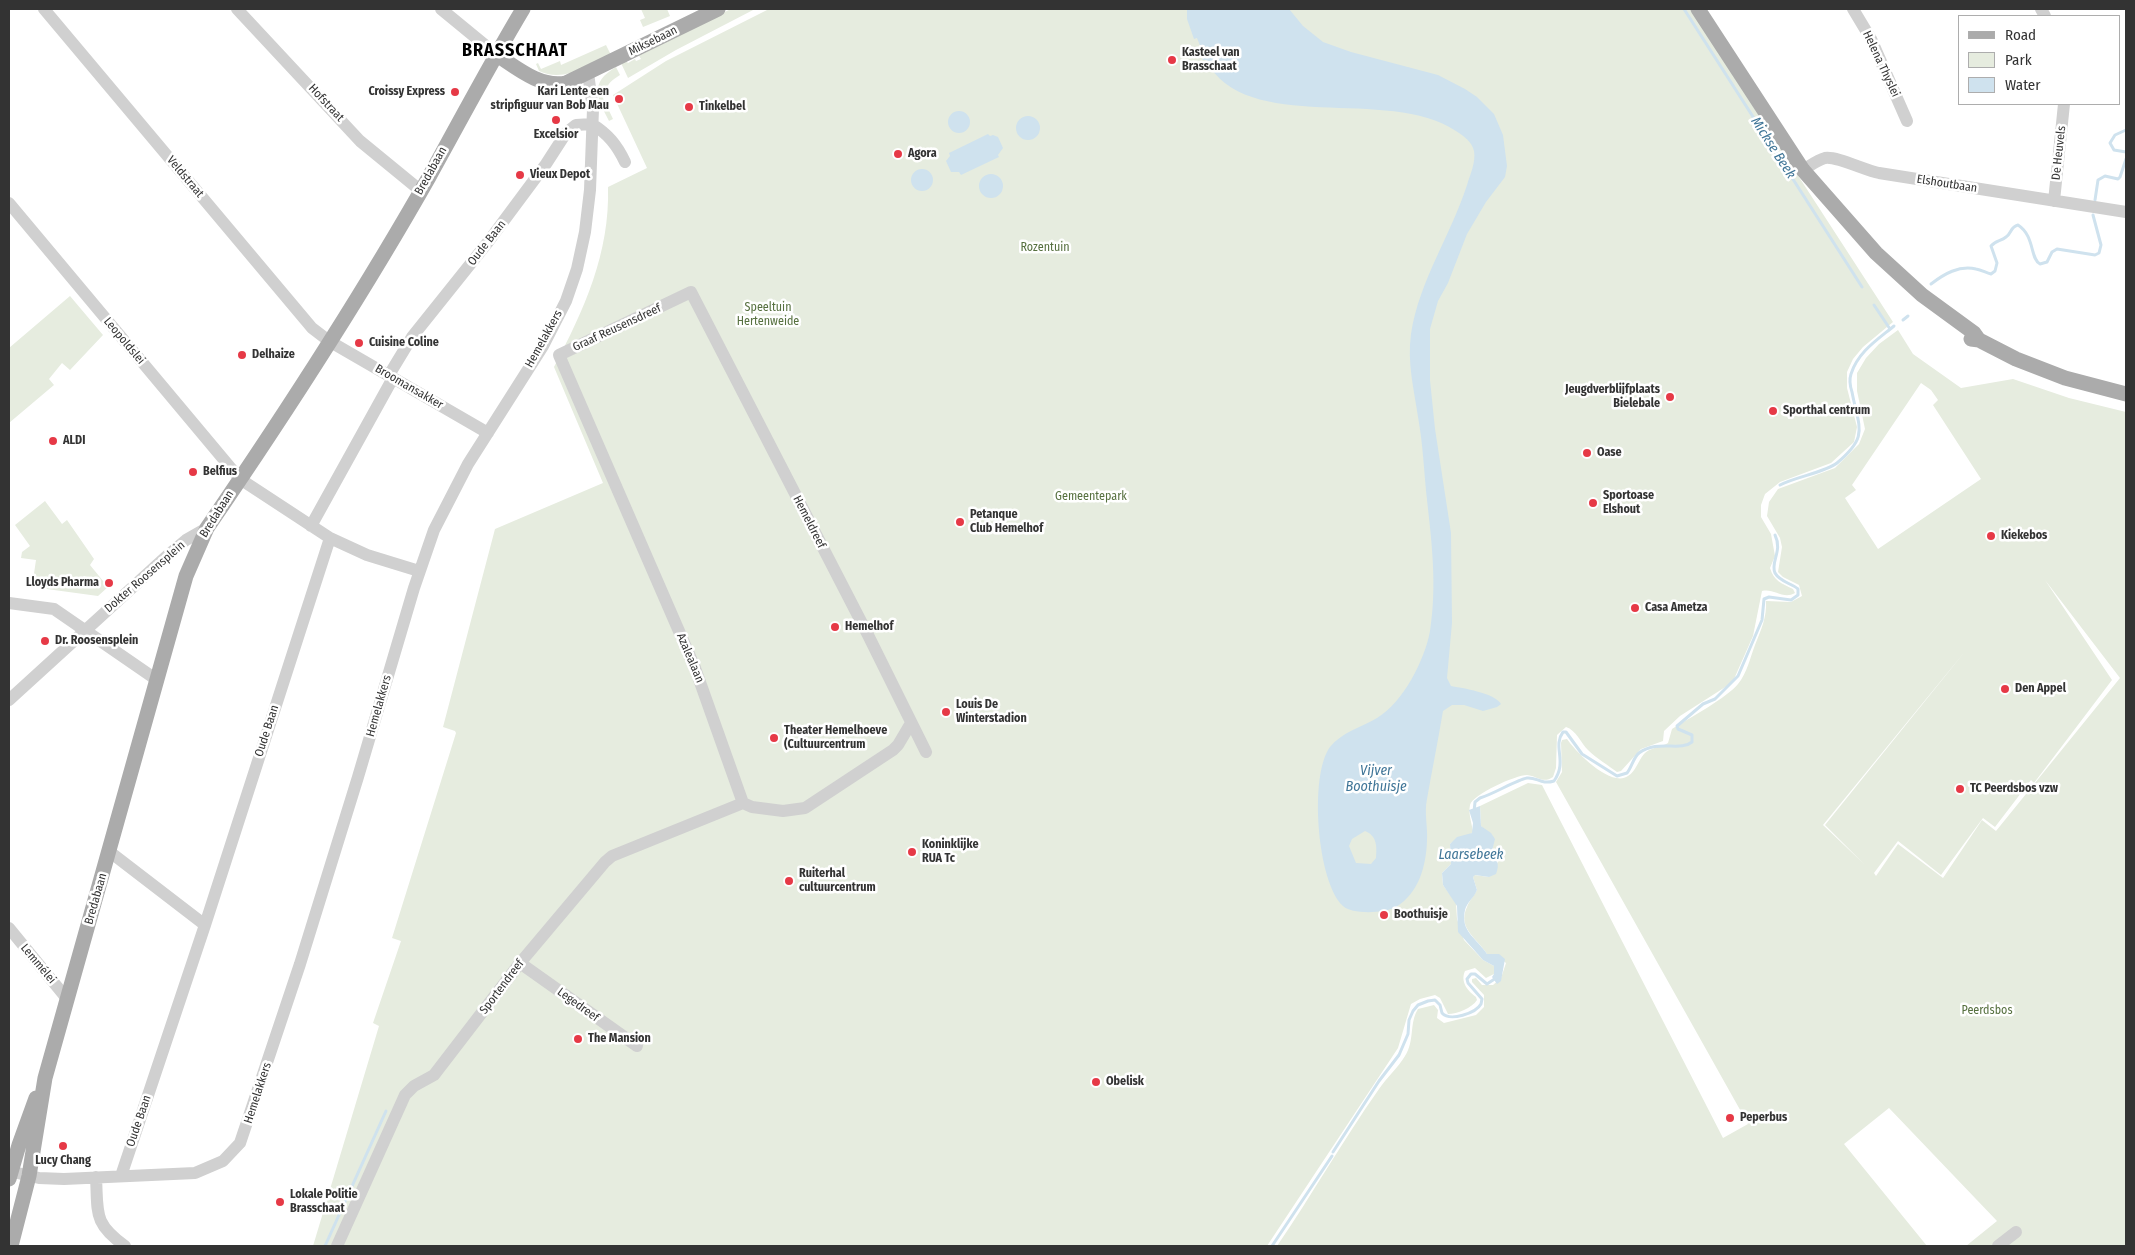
<!DOCTYPE html>
<meta charset="utf-8">
<style>
body{margin:0}
#map{position:relative;width:2135px;height:1255px;overflow:hidden;background:#fff;font-family:"Fira Sans Condensed",sans-serif}
canvas{display:block}
.frame{position:absolute;inset:0;border:10px solid #333;pointer-events:none}
.legend{position:absolute;left:1958px;top:15px;width:162px;height:90px;box-sizing:border-box;background:#fff;border:1px solid #adadad;margin:0;padding:6px 9px;list-style:none;font-size:15px;color:#333}
.legend li{display:flex;align-items:center;gap:10px;height:25px}
.legend b{width:25px;border:1px solid #adadad}
</style>
<div id="map">
<canvas width="2135" height="1255"></canvas>
<div class="frame"></div>
<ul class="legend">
<li><b style="height:6px;background:#ababab"></b>Road</li>
<li><b style="height:14px;background:#e6ecdf"></b>Park</li>
<li><b style="height:14px;background:#cfe2ee"></b>Water</li>
</ul>
</div>
<script>
const g = document.querySelector('canvas').getContext('2d');
g.lineJoin = 'round';
function fill(path, color) { g.fillStyle = color; g.fill(path, 'evenodd'); }
function strokePath(path, color, width, dash) { g.strokeStyle = color; g.lineWidth = width; g.lineCap = dash ? 'butt' : 'round'; g.setLineDash(dash || []); g.stroke(path); }
function drawText(font, color, halo, rows, align = 'center') {
  g.font = font + ' "Fira Sans Condensed",sans-serif'; g.lineWidth = 5; g.setLineDash([]); g.textBaseline = 'middle'; g.strokeStyle = halo; g.fillStyle = color; for (const [text, x, y, turn = 0] of rows) {
    g.save(); g.translate(x, y); g.rotate((+turn || 0) * Math.PI / 180); g.textAlign = isNaN(turn) ? turn : align; if (halo) g.strokeText(text, 0, 0); g.fillText(text, 0, 0); g.restore();
  }
}
const green = new Path2D(`
 M 641,9 L 667,9 L 670,16 L 643,27 L 640,20 L 645,18 Z
 M 731,9 L 755,9 L 676,50 L 628,78 L 621,63 L 626,61 L 628,63 L 635,59 L 636,61 L 641,59 L 638,54 Z
 M 769,9 L 1690,9 L 1893,322 L 1863,347 L 1853,359 L 1847,372 L 1847,388 L 1857,427 L 1854,442 L 1831,463 L 1780,482 L 1765,494 L 1761,505 L 1761,517 L 1771,534 L 1775,556 L 1770,568 C 1774,581 1781,583 1793,589 L 1795,593 C 1783,600 1774,588 1762,591 L 1753,636 L 1734,679 L 1730,684 L 1680,716 L 1664,731 L 1663,741 L 1641,749 L 1621,771 L 1617,772 C 1608,765 1597,759 1588,750 C 1581,743 1576,730 1566,727 L 1557,735 L 1556,768 L 1553,777 C 1543,784 1537,776 1527,775 C 1516,775 1473,794 1470,805 C 1468,813 1472,824 1473,832 C 1466,838 1459,836 1450,844 L 1451,864 L 1442,873 L 1443,885 L 1456,903 L 1457,919 L 1464,940 L 1483,960 L 1494,966 L 1494,974 L 1486,978 L 1475,968 L 1465,971 C 1460,982 1468,991 1476,997 L 1477,1000 C 1472,1008 1457,1014 1448,1014 L 1440,998 L 1435,995 L 1420,999 L 1411,1004 L 1398,1048 L 1267,1246 L 313,1246 L 379,1026 L 373,1023 L 401,941 L 392,938 L 456,733 L 455,731 L 443,727 L 495,529 L 603,483 L 554,367 C 584,310 610,253 608,187 L 647,168 L 613,95 L 666,61 Z
 M 606,45 L 611,55 C 588,65 564,83 539,71 L 536,64 L 538,63 L 541,69 L 560,61 L 561,65 Z
 M 616,67 L 620,75 C 613,80 606,83 606,94 L 602,96 L 613,119 L 609,121 C 597,97 589,83 616,67 Z
 M 70,296 L 103,335 L 70,370 L 62,363 L 49,379 L 54,385 L 9,423 L 9,348 Z
 M 1898,330 L 1913,354 L 1961,388 L 2013,379 L 2069,398 L 2126,412 L 2126,1246 L 1966,1246 L 1997,1221 L 1889,1108 L 1844,1144 L 1927,1246 L 1277,1246 C 1312,1195 1343,1140 1379,1089 C 1387,1077 1398,1068 1405,1056 C 1415,1041 1409,1023 1418,1009 L 1434,1005 L 1438,1010 L 1437,1018 L 1444,1023 L 1476,1015 L 1484,1007 L 1484,995 L 1472,982 L 1472,979 L 1476,978 L 1482,985 L 1493,985 L 1501,978 L 1506,963 L 1495,954 L 1487,954 C 1477,938 1457,928 1467,907 C 1469,901 1474,896 1477,890 L 1473,877 L 1474,875 L 1489,877 L 1498,862 L 1492,851 L 1494,839 L 1481,826 L 1480,806 L 1528,783 L 1542,785 L 1723,1138 L 1748,1124 L 1556,782 L 1562,772 L 1561,743 L 1562,740 L 1567,739 C 1576,752 1611,788 1628,776 C 1636,771 1638,761 1644,754 C 1649,748 1661,747 1668,743 L 1672,729 C 1688,719 1728,697 1738,684 C 1747,673 1750,658 1755,645 C 1761,630 1767,617 1766,601 L 1791,602 L 1802,596 L 1799,585 L 1783,577 L 1778,572 L 1782,547 L 1780,538 L 1767,516 L 1769,502 L 1778,489 L 1835,468 L 1859,444 L 1865,429 L 1857,391 L 1857,373 L 1866,358 L 1879,344 ZM 1921,383 L 1931,390 L 1938,400 L 1933,405 L 1981,479 L 1878,549 L 1845,498 L 1856,490 L 1852,485 ZM 2045,580 L 2120,678 L 1996,831 L 1982,820 L 1943,878 L 1898,844 L 1876,876 L 1874,873 L 1898,841 L 1941,875 L 1983,818 L 1995,827 L 2031,780 L 2034,783 L 2112,680 ZM 1967,649 L 1825,825 L 1864,864 L 1823,825 Z
 M 45,501 L 62,524 L 67,520 L 94,559 L 90,565 L 108,587 L 98,596 L 32,587 L 36,560 L 21,558 L 22,552 L 30,546 L 15,525 Z`);
const water = new Path2D(`
 M 1187,9 L 1289,9 L 1303,26 L 1323,42 L 1351,52 L 1438,75 L 1465,89 L 1477,97 L 1494,114 L 1503,135 L 1507,166 L 1505,177 L 1486,202 L 1467,234 L 1448,283 L 1438,301 L 1430,329 L 1430,380 L 1435,429 L 1451,533 L 1452,623 L 1447,678 L 1451,686 C 1462,688 1495,693 1501,704 L 1497,707 L 1483,711 L 1464,705 L 1452,705 L 1443,711 C 1438,741 1432,770 1427,799 C 1424,813 1428,827 1427,841 C 1426,866 1419,893 1396,907 C 1386,913 1352,915 1343,906 C 1317,882 1309,775 1330,747 C 1342,732 1362,727 1377,718 C 1403,703 1425,659 1430,631 C 1437,586 1432,544 1427,500 C 1424,472 1423,444 1418,417 C 1414,389 1407,363 1411,334 C 1419,281 1451,235 1467,185 C 1470,175 1476,162 1474,151 C 1472,142 1464,136 1456,131 C 1389,85 1245,137 1206,60 L 1203,60 L 1201,55 L 1203,53 L 1197,38 L 1194,39 L 1187,19 ZM 1365,831 C 1377,836 1377,846 1376,858 L 1371,864 L 1356,863 L 1349,846 L 1352,839 Z
 M948 122a11 11 0 1 1 22 0a11 11 0 1 1-22 0Z
 M1016 128a12 12 0 1 1 24 0a12 12 0 1 1-24 0Z
 M 988,134 L 990,136 L 993,135 L 998,137 L 1003,148 L 998,155 L 999,157 L 961,175 L 959,172 L 951,172 L 946,161 L 950,156 L 949,153 Z
 M911 180a11 11 0 1 1 22 0a11 11 0 1 1-22 0Z
 M979 186a12 12 0 1 1 24 0a12 12 0 1 1-24 0Z
 M 1480,806 L 1481,826 L 1491,833 L 1495,839 L 1492,851 C 1497,860 1500,864 1496,874 L 1489,877 L 1475,875 L 1473,877 L 1477,890 C 1474,898 1467,902 1465,910 C 1460,932 1477,938 1487,954 L 1499,954 L 1505,959 L 1501,981 L 1497,984 L 1492,977 L 1494,974 L 1494,966 L 1483,960 L 1458,932 L 1457,906 L 1443,885 L 1442,873 L 1451,864 L 1450,844 L 1457,837 L 1472,833 L 1473,823 L 1469,810 Z`);
const stream = new Path2D(`
 M 1684,9 L 1862,287
 M 2126,130 L 2115,135 L 2110,143 L 2114,150 L 2126,152
 M 2095,200 L 2098,180 L 2105,176 L 2118,179 L 2120,177 L 2126,159
 M 1931,284 C 1944,274 1959,265 1976,269 C 1982,270 1986,273 1991,274 L 1995,271 L 1997,263 L 1991,246 C 1995,241 2001,241 2006,237 C 2012,233 2010,227 2018,225 C 2035,236 2030,259 2040,264 L 2047,262 L 2052,252 L 2057,249 L 2095,255 L 2099,253 L 2101,245 L 2093,215
 M 1874,305 L 1890,329
 M 1903,320 L 1908,316
 M 1780,485 C 1795,477 1826,472 1837,463 C 1869,436 1859,429 1852,392 C 1850,386 1849,380 1851,374 C 1858,352 1877,340 1894,326
 M 1474,812 L 1475,802 L 1480,798 C 1494,794 1516,780 1527,778 C 1537,777 1541,785 1554,781 C 1568,761 1552,747 1563,732 L 1566,732 L 1582,754 L 1617,776 L 1627,773 C 1632,767 1633,758 1639,753 C 1658,739 1680,752 1692,742 L 1692,735 L 1678,729 L 1677,726 L 1703,704 L 1715,699 L 1738,676 L 1762,620 L 1764,599 L 1769,597 L 1791,600 L 1798,595 L 1798,589 C 1791,583 1780,582 1775,573 C 1770,562 1783,551 1775,535
 M 1333,1152 L 1379,1081 L 1399,1055 L 1408,1034 L 1409,1020 L 1413,1011 L 1418,1005 L 1428,1001 L 1435,1000 L 1440,1005 L 1442,1013 C 1450,1022 1476,1013 1481,1004 L 1482,999 L 1468,983 L 1467,979 L 1471,974 L 1475,974 L 1487,984 L 1496,978
 M 325,1246 L 386,1111
 M 1272,1246 L 1332,1156`);
const minor = new Path2D(`
 M 44,9 L 312,328 L 329,341 L 488,433
 M 237,9 L 360,141 L 421,191
 M 441,9 L 497,55
 M 1853,9 L 1871,39 L 1907,121
 M 2041,9 L 2045,16
 M 592,124 C 608,134 617,145 625,162
 M 1803,170 C 1810,166 1817,160 1825,158 C 1836,156 1865,170 1879,173 L 2126,212
 M 2054,201 L 2064,104
 M 9,203 L 240,479 L 330,538 L 367,555 L 419,571
 M 559,355 L 695,668 L 743,803 L 752,807 L 783,811 L 805,808 L 893,750 L 898,745 L 911,723
 M 559,355 L 691,292 L 868,635 L 926,752
 M 389,375 L 412,337 L 488,242 L 546,164 L 566,133 L 576,125 L 592,124
 M 311,526 L 393,378
 M 9,603 L 54,609 L 157,680
 M 9,700 L 168,555 L 186,540 L 207,528
 M 110,852 L 205,925
 M 9,928 L 68,1000
 M 520,963 L 637,1046
 M 9,1171 L 39,1178 L 64,1179 L 195,1173 L 223,1161 L 240,1143 L 300,964 L 358,777 L 414,588 L 434,530 L 468,464 L 543,346 L 566,301 L 577,269 L 585,232 L 590,190 L 593,109 L 588,73
 M 121,1176 L 205,925 L 330,538
 M 96,1177 C 98,1213 93,1223 125,1246
 M 337,1246 L 405,1095 L 414,1086 L 434,1075 L 520,963 L 605,862 L 612,856 L 743,803
 M 1998,1246 L 2016,1232`);
const major = new Path2D(`
 M 1698,9 L 1803,170 L 1876,253 L 1922,295 L 1974,333 L 1979,340
 M 497,55 C 517,68 540,88 566,83 L 718,9
 M 1971,339 L 1979,340 L 2016,359 L 2065,378 L 2126,394
 M 9,1179 L 19,1145 L 36,1098
 M 11,1246 L 29,1176 L 45,1078 L 186,576 L 207,528 C 285,414 361,297 429,177 C 460,121 490,64 523,9`);
const markers = [
 [1172,60,5,"#e63946"],
 [455,92,5,"#e63946"],
 [619,99,5,"#e63946"],
 [689,107,5,"#e63946"],
 [556,120,5,"#e63946"],
 [898,154,5,"#e63946"],
 [520,175,5,"#e63946"],
 [359,343,5,"#e63946"],
 [242,355,5,"#e63946"],
 [1670,397,5,"#e63946"],
 [1773,411,5,"#e63946"],
 [53,441,5,"#e63946"],
 [1587,453,5,"#e63946"],
 [193,472,5,"#e63946"],
 [1593,503,5,"#e63946"],
 [960,522,5,"#e63946"],
 [1991,536,5,"#e63946"],
 [109,583,5,"#e63946"],
 [1635,608,5,"#e63946"],
 [835,627,5,"#e63946"],
 [45,641,5,"#e63946"],
 [2005,689,5,"#e63946"],
 [946,712,5,"#e63946"],
 [774,738,5,"#e63946"],
 [1960,789,5,"#e63946"],
 [912,852,5,"#e63946"],
 [789,881,5,"#e63946"],
 [1384,915,5,"#e63946"],
 [578,1039,5,"#e63946"],
 [1096,1082,5,"#e63946"],
 [1730,1118,5,"#e63946"],
 [63,1146,5,"#e63946"],
 [280,1202,5,"#e63946"]
];
const streetNames = [
 ["Miksebaan",653,41,-26],
 ["Helena Thyslei",1881,64,65],
 ["Hofstraat",326,103,47],
 ["De Heuvels",2059,153,-84],
 ["Bredabaan",431,171,-61],
 ["Veldstraat",185,177,50],
 ["Elshoutbaan",1947,184,9],
 ["Oude Baan",487,243,-52],
 ["Graaf Reusensdreef",617,328,-25],
 ["Hemelakkers",544,339,-61],
 ["Leopoldslei",124,341,50],
 ["Broomansakker",409,387,30],
 ["Bredabaan",217,514,-58],
 ["Hemeldreef",809,522,63],
 ["Dokter Roosensplein",145,577,-41],
 ["Azalealaan",690,658,67],
 ["Hemelakkers",379,706,-74],
 ["Oude Baan",267,731,-72],
 ["Bredabaan",96,899,-74],
 ["Lemmélei",38,964,50],
 ["Sportendreef",502,987,-53],
 ["Legedreef",578,1005,36],
 ["Hemelakkers",258,1093,-72],
 ["Oude Baan",139,1121,-71]
];
const poiNames = [
 ["Kasteel van",1182,53],
 ["Brasschaat",1182,67],
 ["Croissy Express",445,92,"right"],
 ["Kari Lente een",609,92,"right"],
 ["stripfiguur van Bob Mau",609,106,"right"],
 ["Tinkelbel",699,107],
 ["Excelsior",556,135,"center"],
 ["Agora",908,154],
 ["Vieux Depot",530,175],
 ["Cuisine Coline",369,343],
 ["Delhaize",252,355],
 ["Jeugdverblijfplaats",1660,390,"right"],
 ["Bielebale",1660,404,"right"],
 ["Sporthal centrum",1783,411],
 ["ALDI",63,441],
 ["Oase",1597,453],
 ["Belfius",203,472],
 ["Sportoase",1603,496],
 ["Elshout",1603,510],
 ["Petanque",970,515],
 ["Club Hemelhof",970,529],
 ["Kiekebos",2001,536],
 ["Lloyds Pharma",99,583,"right"],
 ["Casa Ametza",1645,608],
 ["Hemelhof",845,627],
 ["Dr. Roosensplein",55,641],
 ["Den Appel",2015,689],
 ["Louis De",956,705],
 ["Winterstadion",956,719],
 ["Theater Hemelhoeve",784,731],
 ["(Cultuurcentrum",784,745],
 ["TC Peerdsbos vzw",1970,789],
 ["Koninklijke",922,845],
 ["RUA Tc",922,859],
 ["Ruiterhal",799,874],
 ["cultuurcentrum",799,888],
 ["Boothuisje",1394,915],
 ["The Mansion",588,1039],
 ["Obelisk",1106,1082],
 ["Peperbus",1740,1118],
 ["Lucy Chang",63,1161,"center"],
 ["Lokale Politie",290,1195],
 ["Brasschaat",290,1209]
];
const parkNames = [
 ["Rozentuin",1045,248],
 ["Speeltuin",768,308],
 ["Hertenweide",768,322],
 ["Gemeentepark",1091,497],
 ["Peerdsbos",1987,1011]
];
const waterNames = [
 ["Mickse Beek",1773,148,57],
 ["Vijver",1376,771],
 ["Boothuisje",1376,787],
 ["Laarsebeek",1471,855]
];
const districtNames = [
 ["BRASSCHAAT",515,51]
];
fill(green, '#e6ecdf');
fill(water, '#cfe2ee');
strokePath(stream, '#cfe2ee', 3);
strokePath(minor, '#d0d0d0', 12);
strokePath(major, '#ababab', 15);
for (const [x, y, r, color] of markers) { const dot = new Path2D(); dot.arc(x, y, r, 0, 2 * Math.PI); g.fillStyle = color; g.fill(dot); strokePath(dot, '#fff', 2); }
drawText('12px', '#333', '#fff', streetNames);
drawText('bold 12px', '#333', '#fff', poiNames, 'left');
drawText('12px', '#56703f', '#fff', parkNames);
drawText('italic 14px', '#3f7597', '#fff', waterNames);
g.letterSpacing = '1px';
drawText('bold 18px', '#000', '#fff', districtNames);
g.letterSpacing = '0px';
</script>
